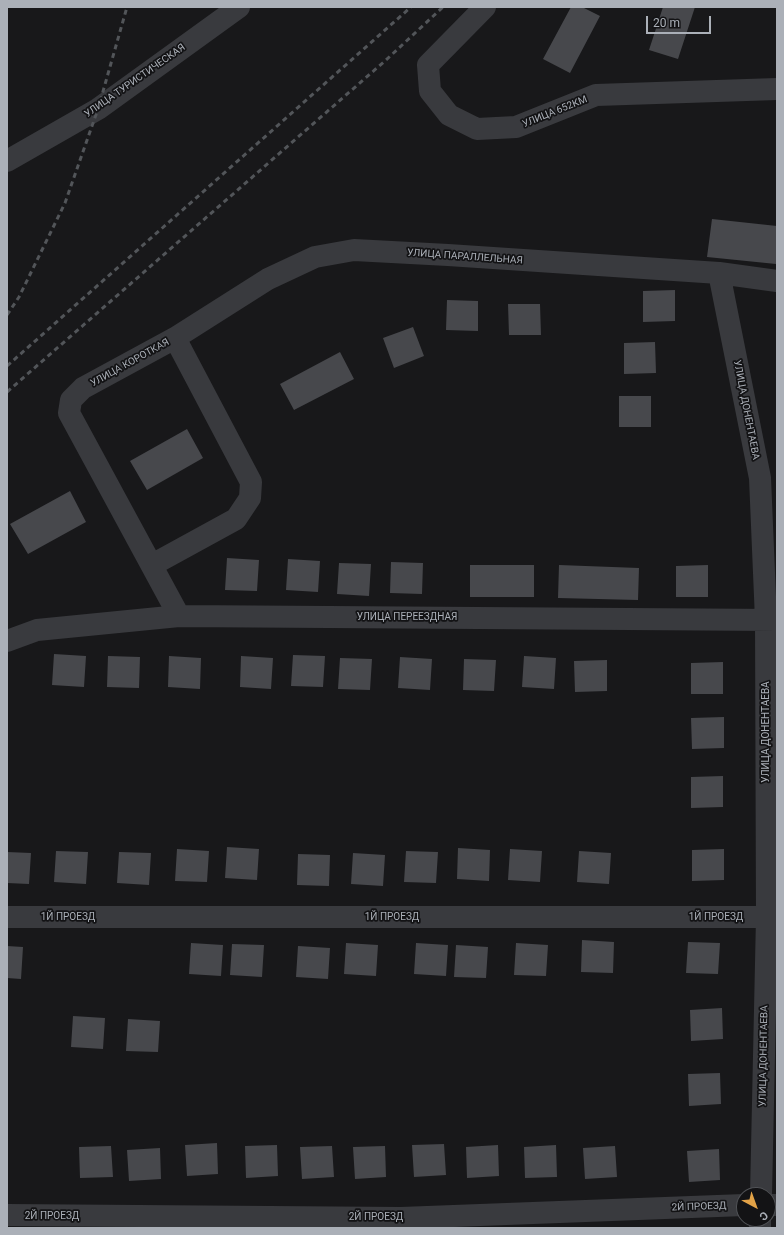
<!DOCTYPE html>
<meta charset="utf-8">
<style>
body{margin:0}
#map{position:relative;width:784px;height:1235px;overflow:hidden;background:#18181a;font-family:Roboto,sans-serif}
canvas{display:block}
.frame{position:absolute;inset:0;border:8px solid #abb0b8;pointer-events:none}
.north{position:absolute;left:736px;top:1187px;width:40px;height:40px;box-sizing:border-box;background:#131315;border:1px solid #505256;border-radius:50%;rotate:139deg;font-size:11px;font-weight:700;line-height:16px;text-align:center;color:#abb0b8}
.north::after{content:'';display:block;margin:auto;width:14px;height:18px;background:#e2a247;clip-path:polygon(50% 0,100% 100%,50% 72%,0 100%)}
.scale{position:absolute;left:646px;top:16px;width:65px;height:18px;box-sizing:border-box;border:2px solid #abb0b8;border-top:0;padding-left:5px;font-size:12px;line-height:14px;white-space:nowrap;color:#abb0b8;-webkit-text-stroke:3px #131315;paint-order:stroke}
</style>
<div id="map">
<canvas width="784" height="1235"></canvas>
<div class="frame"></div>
<div class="north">С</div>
<div class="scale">20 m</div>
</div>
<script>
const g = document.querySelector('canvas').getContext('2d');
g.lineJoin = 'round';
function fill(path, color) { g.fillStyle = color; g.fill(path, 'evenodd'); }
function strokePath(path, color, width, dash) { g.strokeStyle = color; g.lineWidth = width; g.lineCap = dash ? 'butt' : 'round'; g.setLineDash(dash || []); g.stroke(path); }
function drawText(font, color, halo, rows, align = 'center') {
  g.font = font + ' Roboto,sans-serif'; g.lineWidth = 3.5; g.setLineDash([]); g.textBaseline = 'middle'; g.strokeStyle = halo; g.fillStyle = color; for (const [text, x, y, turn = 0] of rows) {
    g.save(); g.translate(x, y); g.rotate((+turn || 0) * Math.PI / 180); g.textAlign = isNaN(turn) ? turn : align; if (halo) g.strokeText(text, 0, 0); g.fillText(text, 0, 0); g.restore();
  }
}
const building = new Path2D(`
 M 571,7 L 582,7 L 600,16 L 570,73 L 543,59 Z
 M 663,7 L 695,7 L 678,59 L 649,50 Z
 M 712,219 L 777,226 L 776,264 L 707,257 Z
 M 675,290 L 675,321 L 643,322 L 643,291 Z
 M 447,300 L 478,301 L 478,331 L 446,330 Z
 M 508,304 L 540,304 L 541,335 L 509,335 Z
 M 413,327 L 424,356 L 394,368 L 383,338 Z
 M 655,342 L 656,373 L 624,374 L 624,343 Z
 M 340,352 L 354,379 L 294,410 L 280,384 Z
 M 619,396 L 651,396 L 651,427 L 619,427 Z
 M 187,429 L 203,458 L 147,490 L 130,461 Z
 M 70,491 L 86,522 L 28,554 L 10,524 Z
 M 227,558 L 259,560 L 257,591 L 225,590 Z
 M 288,559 L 320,561 L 318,592 L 286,590 Z
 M 391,562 L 423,563 L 422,594 L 390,593 Z
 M 339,563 L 371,564 L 369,596 L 337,594 Z
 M 470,565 L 534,565 L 534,597 L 470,597 Z
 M 559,565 L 639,568 L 638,600 L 558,598 Z
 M 708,565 L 708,597 L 676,597 L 676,566 Z
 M 54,654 L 86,656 L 84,687 L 52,685 Z
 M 293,655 L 325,656 L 323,687 L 291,686 Z
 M 108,656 L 140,657 L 139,688 L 107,687 Z
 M 169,656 L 201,658 L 200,689 L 168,687 Z
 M 241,656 L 273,658 L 271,689 L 240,687 Z
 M 524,656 L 556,658 L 554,689 L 522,687 Z
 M 400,657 L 432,659 L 430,690 L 398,688 Z
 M 340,658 L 372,659 L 370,690 L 338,689 Z
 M 464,659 L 496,660 L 494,691 L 463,690 Z
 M 607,660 L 607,691 L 575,692 L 574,661 Z
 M 723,662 L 723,694 L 691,694 L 691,663 Z
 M 724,717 L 724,748 L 692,749 L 691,718 Z
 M 723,776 L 723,807 L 691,808 L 691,777 Z
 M 227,847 L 259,849 L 257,880 L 225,878 Z
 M 458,848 L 490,850 L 489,881 L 457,879 Z
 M 177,849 L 209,851 L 207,882 L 175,881 Z
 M 510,849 L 542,851 L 540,882 L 508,880 Z
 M 724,849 L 724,880 L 692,881 L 692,850 Z
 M 56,851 L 88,852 L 86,884 L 54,882 Z
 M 406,851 L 438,852 L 436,883 L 404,882 Z
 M 579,851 L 611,853 L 609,884 L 577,882 Z
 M 7,852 L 31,853 L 29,884 L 7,883 Z
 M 119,852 L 151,853 L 149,885 L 117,883 Z
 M 353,853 L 385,855 L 383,886 L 351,884 Z
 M 298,854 L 330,855 L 329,886 L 297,885 Z
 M 582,940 L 614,942 L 613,973 L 581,972 Z
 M 688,942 L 720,943 L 718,974 L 686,973 Z
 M 191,943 L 223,945 L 221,976 L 189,974 Z
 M 346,943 L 378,945 L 376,976 L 344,974 Z
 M 416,943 L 448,945 L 446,976 L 414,974 Z
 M 516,943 L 548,945 L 546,976 L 514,975 Z
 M 232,944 L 264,945 L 262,977 L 230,975 Z
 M 456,945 L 488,947 L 486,978 L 454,977 Z
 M 7,946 L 23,947 L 21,979 L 7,978 Z
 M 298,946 L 330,948 L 328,979 L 296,977 Z
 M 722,1008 L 723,1039 L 691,1041 L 690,1010 Z
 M 73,1016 L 105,1018 L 103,1049 L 71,1047 Z
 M 128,1019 L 160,1021 L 158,1052 L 126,1051 Z
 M 720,1073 L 721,1104 L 689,1106 L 688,1074 Z
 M 217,1143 L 218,1174 L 187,1176 L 185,1145 Z
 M 444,1144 L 446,1175 L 414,1177 L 412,1145 Z
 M 277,1145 L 278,1176 L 246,1178 L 245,1146 Z
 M 498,1145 L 499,1176 L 467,1178 L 466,1147 Z
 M 556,1145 L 557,1177 L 525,1178 L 524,1147 Z
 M 111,1146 L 113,1177 L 80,1178 L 79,1147 Z
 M 332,1146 L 334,1177 L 302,1179 L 300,1147 Z
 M 385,1146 L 386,1177 L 355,1179 L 353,1147 Z
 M 615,1146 L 617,1177 L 585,1179 L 583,1148 Z
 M 160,1148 L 161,1179 L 129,1181 L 127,1150 Z
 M 719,1149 L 720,1180 L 689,1182 L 687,1151 Z`);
const minor = new Path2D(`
 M 485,7 L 428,65 L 430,91 L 449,115 L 477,129 L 516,127 L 596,95 L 777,89
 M 719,273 L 760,478 L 766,620 L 767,917 L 761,1195
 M 175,338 L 268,279 L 315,257 L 354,250 L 448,255 L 719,273 L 777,281
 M 152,565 L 236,519 L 250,498 L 251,482 L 175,338 L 83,388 L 71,400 L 69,413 L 179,616
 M 7,641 L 37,630 L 179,616 L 777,620
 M 7,917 L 777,917
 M 768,1205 L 777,1205
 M 7,1215 L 401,1218 L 744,1205
 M 760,1219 L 760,1228`);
const tertiary = new Path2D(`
 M 7,161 L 98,109 L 239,7`);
const rail = new Path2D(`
 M 7,315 L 19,297 L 65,203 L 98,109 L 127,7
 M 7,366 L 411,7
 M 7,392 L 386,60 L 443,7`);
const streetNames = [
 ["УЛИЦА ТУРИСТИЧЕСКАЯ",135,81,-35],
 ["УЛИЦА 652КМ",555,112,-22],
 ["УЛИЦА ПАРАЛЛЕЛЬНАЯ",465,257,4],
 ["УЛИЦА КОРОТКАЯ",130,363,-29],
 ["УЛИЦА ДОНЕНТАЕВА",746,410,79],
 ["УЛИЦА ПЕРЕЕЗДНАЯ",407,617],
 ["УЛИЦА ДОНЕНТАЕВА",766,732,-90],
 ["1Й ПРОЕЗД",68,917],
 ["1Й ПРОЕЗД",392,917],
 ["1Й ПРОЕЗД",716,917],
 ["УЛИЦА ДОНЕНТАЕВА",764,1056,-89],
 ["2Й ПРОЕЗД",699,1207,-2],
 ["2Й ПРОЕЗД",52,1216],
 ["2Й ПРОЕЗД",376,1217]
];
fill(building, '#47484c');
strokePath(minor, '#393a3e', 22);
strokePath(tertiary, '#393a3e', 22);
strokePath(rail, '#525559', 3, [5, 4]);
drawText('10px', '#abb0b8', '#131315', streetNames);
</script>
